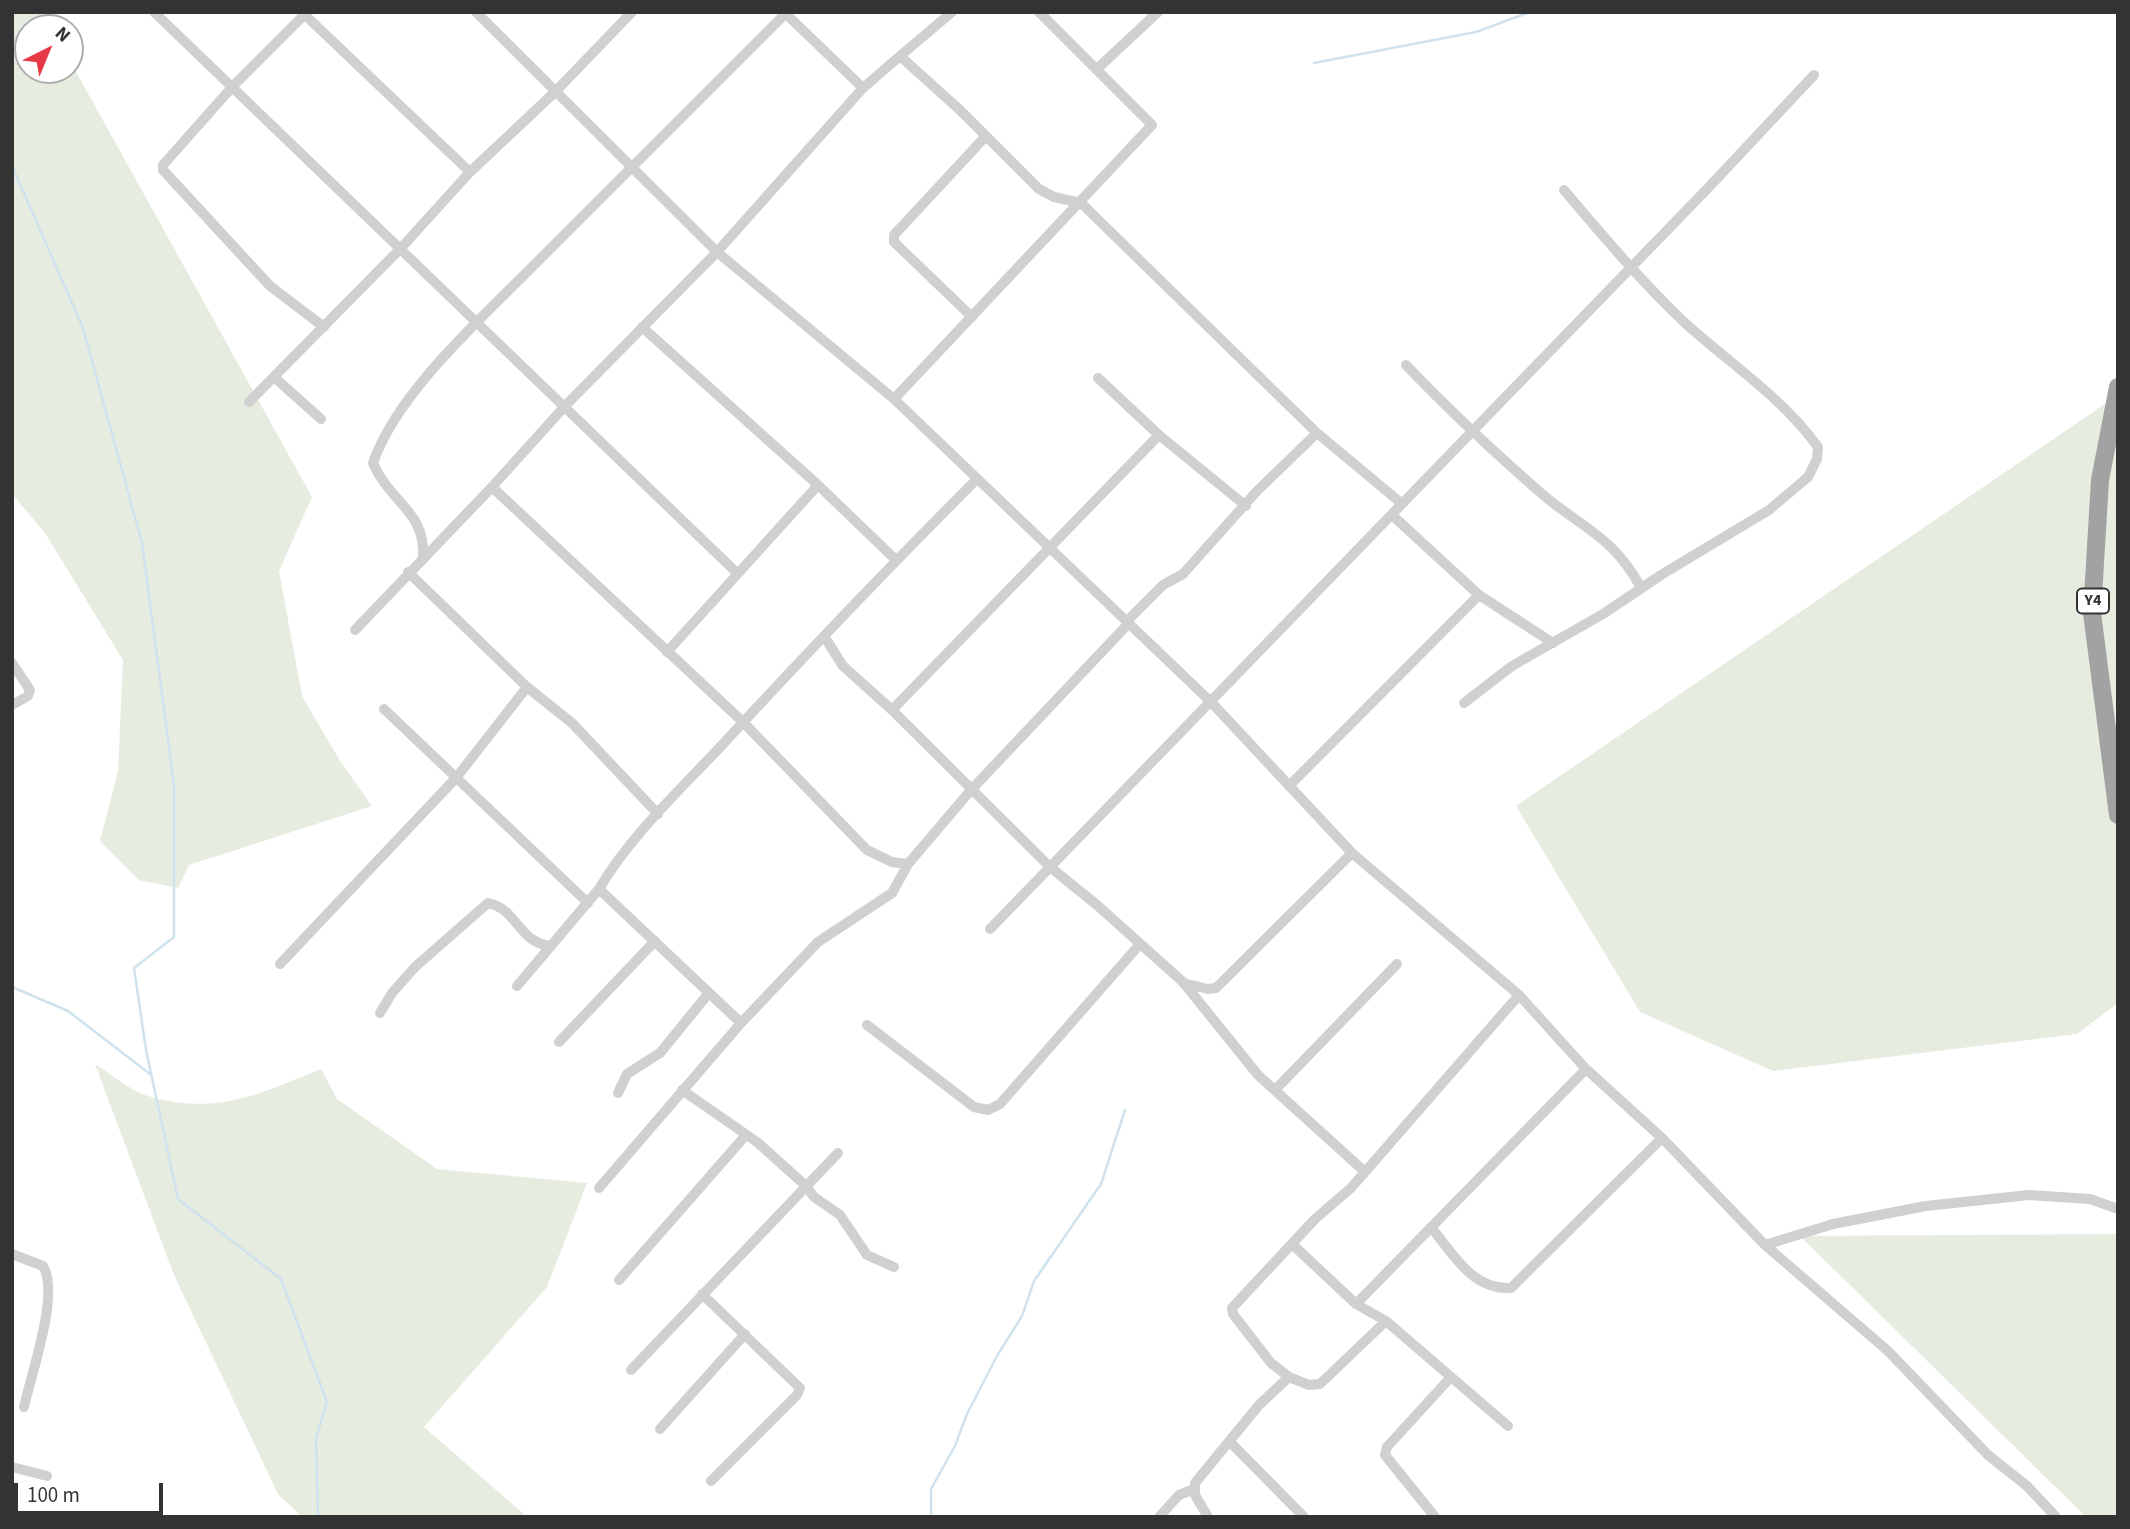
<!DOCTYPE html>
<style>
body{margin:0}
#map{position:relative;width:2130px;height:1529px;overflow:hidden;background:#fff;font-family:"Source Sans 3",sans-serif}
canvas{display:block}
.frame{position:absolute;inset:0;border:14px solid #333;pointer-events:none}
.north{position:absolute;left:14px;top:14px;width:70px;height:70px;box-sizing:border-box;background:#fff;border:2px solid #adadad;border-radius:50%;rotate:43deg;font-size:19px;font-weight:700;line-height:28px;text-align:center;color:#333}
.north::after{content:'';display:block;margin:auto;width:24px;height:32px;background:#e63946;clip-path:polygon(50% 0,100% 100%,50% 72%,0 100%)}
.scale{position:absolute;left:14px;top:1483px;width:149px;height:32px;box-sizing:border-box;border:4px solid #333;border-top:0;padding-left:9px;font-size:21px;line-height:24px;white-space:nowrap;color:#333;-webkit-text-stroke:5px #fff;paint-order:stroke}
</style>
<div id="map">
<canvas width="2130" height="1529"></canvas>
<div class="frame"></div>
<div class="north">N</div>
<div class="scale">100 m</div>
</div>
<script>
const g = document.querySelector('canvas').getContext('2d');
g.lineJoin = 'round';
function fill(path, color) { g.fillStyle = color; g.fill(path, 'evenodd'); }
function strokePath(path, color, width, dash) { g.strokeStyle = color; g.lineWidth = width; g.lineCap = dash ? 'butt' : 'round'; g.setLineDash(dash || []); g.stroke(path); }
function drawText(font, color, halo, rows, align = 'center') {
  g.font = font + ' "Source Sans 3",sans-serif'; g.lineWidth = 7; g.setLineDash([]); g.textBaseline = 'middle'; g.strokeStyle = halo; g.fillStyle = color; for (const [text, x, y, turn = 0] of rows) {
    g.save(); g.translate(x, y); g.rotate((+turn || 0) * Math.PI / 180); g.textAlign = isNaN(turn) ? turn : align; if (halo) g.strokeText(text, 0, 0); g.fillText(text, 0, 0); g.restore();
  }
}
const green = new Path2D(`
 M 12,12 L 43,12 L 52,28 L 28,28 L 28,70 L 70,70 L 70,61 L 312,497 L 279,571 L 302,696 L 340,761 L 372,806 L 189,865 L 178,888 L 139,880 L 100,841 L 118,771 L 123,660 L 45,533 L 12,494 Z
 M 2118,395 L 2118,1003 L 2077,1034 L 1773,1071 L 1640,1012 L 1516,806 Z
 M 95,1064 C 110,1073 128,1089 145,1095 C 213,1117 260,1094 321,1069 L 337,1099 L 437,1169 L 587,1183 L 547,1287 L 424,1427 L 527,1517 L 302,1517 L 278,1494 L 174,1275 Z
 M 2118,1234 L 2118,1517 L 2086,1517 L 1800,1236 Z`);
const stream = new Path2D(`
 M 1314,63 L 1476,32 L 1530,12
 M 12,166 L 83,328 L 142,543 L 174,785 L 174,937 L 134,968 L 146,1050 L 178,1199 L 281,1279 L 327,1402 L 316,1438 L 318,1517
 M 12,987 L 68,1011 L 150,1074
 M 931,1517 L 931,1489 L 955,1446 L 967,1414 L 997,1356 L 1022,1316 L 1034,1281 L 1101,1184 L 1125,1110`);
const minor = new Path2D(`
 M 154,12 L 737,573
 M 307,12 L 233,86 L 163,165 L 163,170 L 270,286 L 324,327
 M 476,12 L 717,252 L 863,88
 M 784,12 L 863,88 L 900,56 L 961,111 L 1039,189 L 1054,197 L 1081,203 L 1317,433 L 1401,503
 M 305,15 L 470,172
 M 900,56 L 952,12
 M 1098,68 L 1158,12
 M 972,317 L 894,242 L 894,235 L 986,136
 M 642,327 L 818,485 L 896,560
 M 1406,365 C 1449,410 1495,453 1542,494 C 1582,528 1614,537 1641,588
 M 274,377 L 321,419
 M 1098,378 L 1159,435
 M 894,399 L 1152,125 L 1039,12
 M 249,402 L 401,248 L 470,172 L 555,92 L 632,12
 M 492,487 L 743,722 L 867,850 L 892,862 L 908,864
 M 1392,515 L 1479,595 L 1553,643
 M 423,557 C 426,511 389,502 373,463 C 397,392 484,316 536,263 C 619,179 703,96 787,12
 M 408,572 L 527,687 L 572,723 L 658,814
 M 1127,621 L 1163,585 L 1183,574 L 1257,491 L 1317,433
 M 355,630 L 492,487 L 565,406 L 717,252 L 894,399 L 1211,702 L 1352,853 L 1519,995 L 1586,1069 L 1662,1138 L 1765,1245 L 1833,1224 L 1926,1206 L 2029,1195 L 2090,1199 L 2118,1209
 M 824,636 L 843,666 L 892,710 L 1050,867 L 1097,905 L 1183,982 L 1258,1075 L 1364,1171
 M 667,652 L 818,485
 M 12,663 L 30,690 L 28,696 L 12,705
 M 1464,703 L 1512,666 L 1603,614 L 1661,575 L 1769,510 L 1808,477 L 1817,459 L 1818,447 C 1782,397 1729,363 1684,322 C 1641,281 1603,236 1564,190
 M 384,709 L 588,903
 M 892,710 L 1159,435 L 1246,506
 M 1289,786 L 1479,595
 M 599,889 C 631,835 680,790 723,744 C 806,654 890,566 977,479
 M 990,929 L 1709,187 L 1814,75
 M 280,964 L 456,778 L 527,687
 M 1183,983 L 1208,989 L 1216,988 L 1352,853
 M 517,986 L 599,889 L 741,1023
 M 380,1013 L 392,993 L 415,967 L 488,903 C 518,909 518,943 551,946
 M 867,1025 L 974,1107 L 988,1110 L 1000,1104 L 1140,944
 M 559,1042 L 655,941
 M 682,1090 L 757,1142 L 805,1185 L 814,1197 L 840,1215 L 867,1255 L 894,1267
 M 1275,1090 L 1397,964
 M 618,1093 L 627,1074 L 660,1053 L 708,994
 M 599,1188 L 741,1023 L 818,942 L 892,893 L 908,864 L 971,790 L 1129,623
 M 1431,1227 C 1453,1254 1472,1290 1511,1288 L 1662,1138
 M 1292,1244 L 1356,1304
 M 1765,1245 L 1888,1351 L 1988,1455 L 2027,1486 L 2056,1517
 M 12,1254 L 43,1266 C 60,1294 31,1374 24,1407
 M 619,1280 L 746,1135
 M 702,1294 L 800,1388 L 797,1395 L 711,1481
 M 1386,1321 L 1508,1426
 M 631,1370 L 838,1153
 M 1289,1377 L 1309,1385 L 1320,1384 L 1386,1321 L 1356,1304 L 1586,1069
 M 660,1429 L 745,1334
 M 1231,1443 L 1304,1517
 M 12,1467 L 47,1476
 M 1159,1517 L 1179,1495 L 1194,1489
 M 1208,1517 L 1195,1495 L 1195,1483 L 1259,1405 L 1289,1377 L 1271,1363 L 1233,1314 L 1232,1308 L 1315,1219 L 1351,1188 L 1519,995
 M 1435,1517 L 1385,1455 L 1387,1447 L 1450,1378`);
const trunk = new Path2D(`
 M 2118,387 L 2100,480 L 2092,613 L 2118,815`);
const shields = [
 [2093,601,32]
];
const shieldNames = [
 ["Y4",2093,601]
];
fill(green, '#e6ecdf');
strokePath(stream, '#cfe2ee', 2.5);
strokePath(minor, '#d0d0d0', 10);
strokePath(trunk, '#a2a2a2', 18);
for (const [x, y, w] of shields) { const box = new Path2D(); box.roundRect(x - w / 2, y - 12.5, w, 25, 5); g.fillStyle = '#fff'; g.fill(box); strokePath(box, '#333', 2); }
drawText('bold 16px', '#333', null, shieldNames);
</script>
